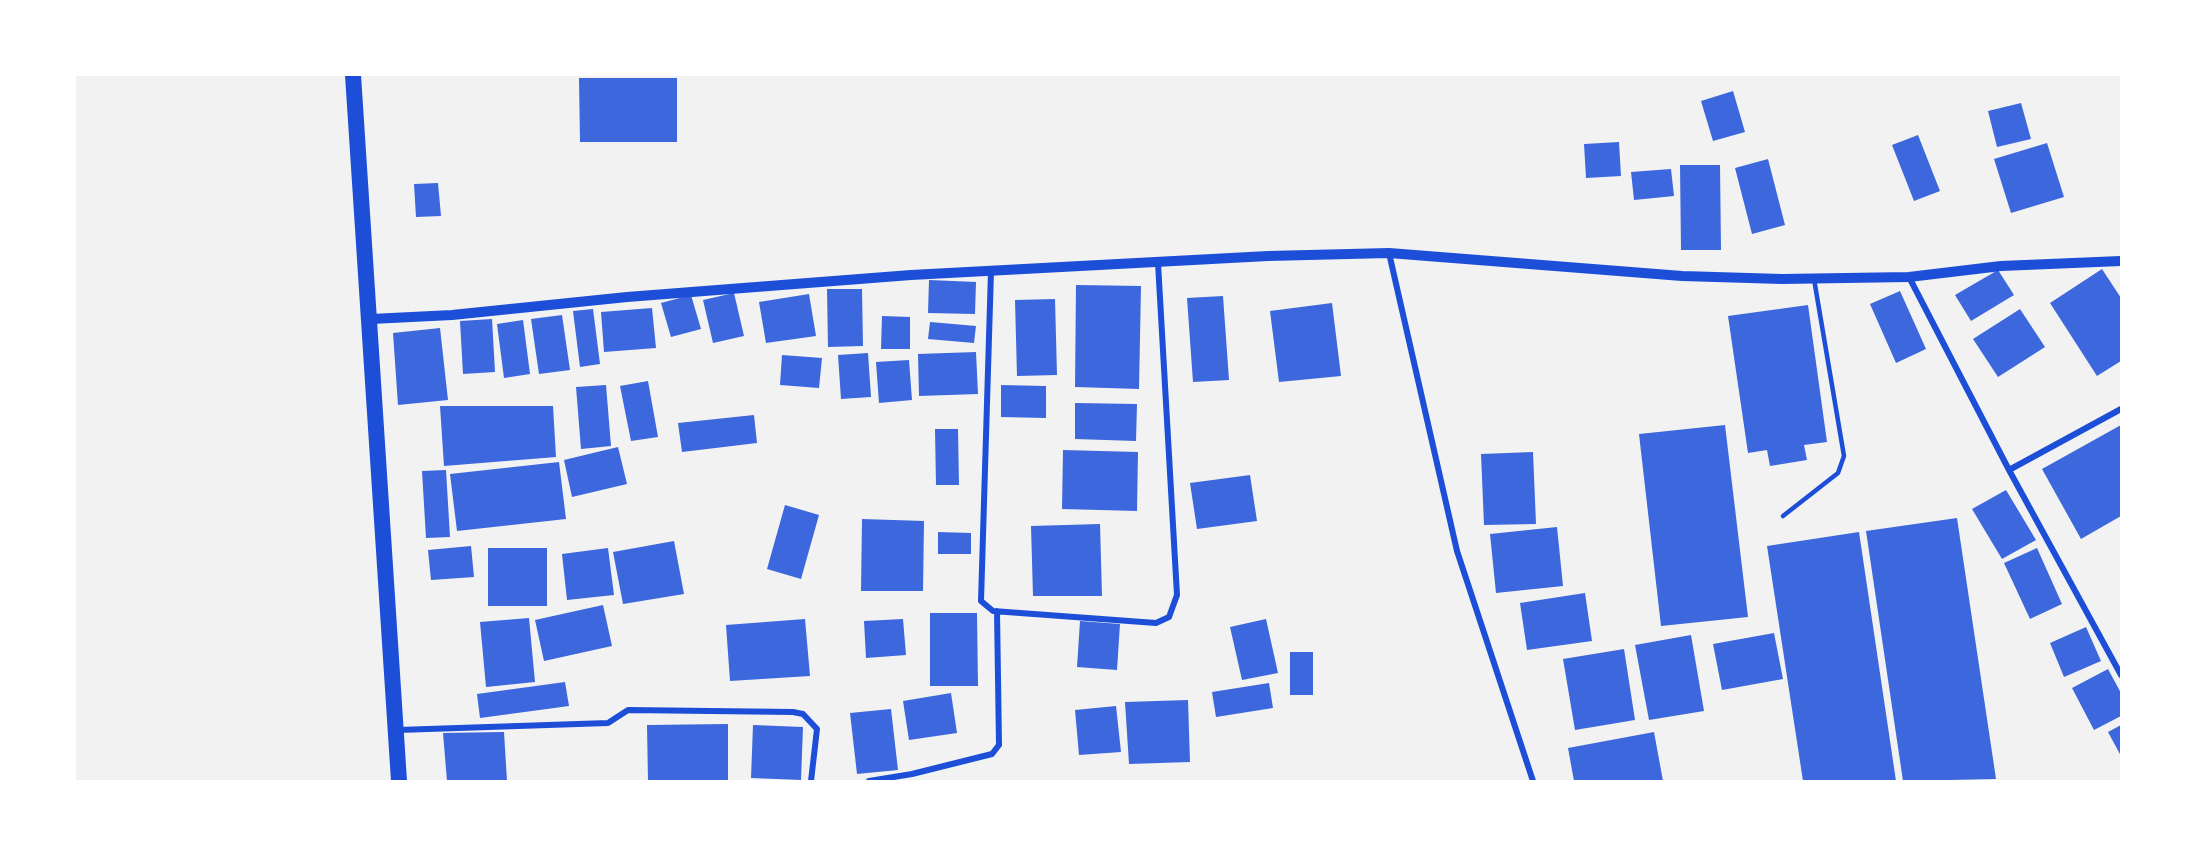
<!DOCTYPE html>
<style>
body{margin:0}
#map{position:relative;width:2196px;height:856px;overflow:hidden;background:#f2f2f2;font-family:Figtree,sans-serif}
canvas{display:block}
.frame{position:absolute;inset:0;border:76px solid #fff;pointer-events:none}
</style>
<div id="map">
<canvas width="2196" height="856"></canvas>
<div class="frame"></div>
</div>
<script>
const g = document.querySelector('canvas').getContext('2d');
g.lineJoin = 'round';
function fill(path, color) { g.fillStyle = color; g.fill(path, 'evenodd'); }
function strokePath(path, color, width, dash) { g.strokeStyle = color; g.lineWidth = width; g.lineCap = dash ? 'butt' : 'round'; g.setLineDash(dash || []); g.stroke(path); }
const building = new Path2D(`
 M 579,78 L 677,78 L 677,142 L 580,142 Z
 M 1733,91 L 1745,132 L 1713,141 L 1701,101 Z
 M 2021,103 L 2031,139 L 1997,147 L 1988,111 Z
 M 1918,135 L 1940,191 L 1914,201 L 1892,145 Z
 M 1619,142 L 1621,176 L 1586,178 L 1584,144 Z
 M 2047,143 L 2064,197 L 2011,213 L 1994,159 Z
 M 1768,159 L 1785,225 L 1752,234 L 1735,168 Z
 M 1680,165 L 1720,165 L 1721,250 L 1681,250 Z
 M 1671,169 L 1674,196 L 1634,200 L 1631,172 Z
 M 438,183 L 441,216 L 416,217 L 414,184 Z
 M 2102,269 L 2121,298 L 2121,361 L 2097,376 L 2050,303 Z
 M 1998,270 L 2014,295 L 1971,321 L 1955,295 Z
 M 929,280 L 976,282 L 975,314 L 928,313 Z
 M 1076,285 L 1141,286 L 1139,389 L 1075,387 Z
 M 827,289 L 862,289 L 863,346 L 828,347 Z
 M 1900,291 L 1926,349 L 1896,363 L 1870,304 Z
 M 734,293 L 744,336 L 713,343 L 703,300 Z
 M 809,294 L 816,336 L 766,343 L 759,302 Z
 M 691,295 L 701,329 L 671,337 L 661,303 Z
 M 1223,296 L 1229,380 L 1193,382 L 1187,298 Z
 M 1055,299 L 1057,375 L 1017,376 L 1015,300 Z
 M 1332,303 L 1341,376 L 1279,382 L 1270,311 Z
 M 1808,305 L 1827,442 L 1804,445 L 1807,460 L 1770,466 L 1767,450 L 1748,453 L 1728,316 Z
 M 652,308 L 656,348 L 604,352 L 601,312 Z
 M 593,309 L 600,364 L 580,367 L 573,311 Z
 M 2020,309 L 2045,347 L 1998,377 L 1973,339 Z
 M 562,315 L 570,370 L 539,374 L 531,319 Z
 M 882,316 L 910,317 L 910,349 L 881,349 Z
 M 492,319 L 495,372 L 463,374 L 460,321 Z
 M 523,320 L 530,374 L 504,378 L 497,324 Z
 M 930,322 L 976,326 L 974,343 L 928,339 Z
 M 440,328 L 448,400 L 398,405 L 393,333 Z
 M 976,352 L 978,394 L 919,396 L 918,354 Z
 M 868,353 L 871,397 L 841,399 L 838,355 Z
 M 782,355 L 822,358 L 819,388 L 780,385 Z
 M 909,360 L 912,400 L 879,403 L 876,362 Z
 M 648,381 L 658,437 L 631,441 L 620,386 Z
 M 606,385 L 611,446 L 581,449 L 576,387 Z
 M 1001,385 L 1046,386 L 1046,418 L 1001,417 Z
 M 1075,403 L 1137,404 L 1136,441 L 1075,439 Z
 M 440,406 L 553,406 L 556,457 L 444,466 Z
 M 754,415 L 757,443 L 682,452 L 678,423 Z
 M 1725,425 L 1748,617 L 1661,626 L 1639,434 Z
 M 2121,425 L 2121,516 L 2081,539 L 2042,469 Z
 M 935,429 L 958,429 L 959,485 L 936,485 Z
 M 618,447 L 627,484 L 572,497 L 564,460 Z
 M 1063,450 L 1138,452 L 1137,511 L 1062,509 Z
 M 1533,452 L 1536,524 L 1484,525 L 1481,454 Z
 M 559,462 L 566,519 L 457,531 L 450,474 Z
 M 446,470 L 450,537 L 426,538 L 422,471 Z
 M 1250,475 L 1257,521 L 1197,529 L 1190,483 Z
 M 2006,490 L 2036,540 L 2002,559 L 1972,509 Z
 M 785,505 L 819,515 L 801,579 L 767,569 Z
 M 1957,518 L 1996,779 L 1903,781 L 1866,531 Z
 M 862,519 L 924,521 L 923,591 L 861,591 Z
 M 1100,524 L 1102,596 L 1033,596 L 1031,526 Z
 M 1557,527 L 1563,586 L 1496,593 L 1490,534 Z
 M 938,532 L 971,533 L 971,554 L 938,554 Z
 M 1859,532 L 1896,781 L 1803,781 L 1767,546 Z
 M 674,541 L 684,594 L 623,604 L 613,552 Z
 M 471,546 L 474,577 L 431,580 L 428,550 Z
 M 488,548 L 547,548 L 547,606 L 488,606 Z
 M 608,548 L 614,595 L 567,600 L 562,554 Z
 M 2037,548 L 2062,604 L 2030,619 L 2004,563 Z
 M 1585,593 L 1592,641 L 1527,650 L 1520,603 Z
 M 603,605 L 612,646 L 544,661 L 535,620 Z
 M 930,613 L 977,613 L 978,686 L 930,686 Z
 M 529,618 L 535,682 L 486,687 L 480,622 Z
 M 805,619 L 810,676 L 730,681 L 726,625 Z
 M 903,619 L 906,655 L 866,658 L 864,621 Z
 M 1266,619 L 1278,673 L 1242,680 L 1230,627 Z
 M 1080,621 L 1120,624 L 1117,670 L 1077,667 Z
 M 2086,627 L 2101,661 L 2064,677 L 2050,643 Z
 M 1774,633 L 1783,679 L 1722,690 L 1713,644 Z
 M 1691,635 L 1704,711 L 1649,720 L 1635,645 Z
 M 1624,649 L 1635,720 L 1575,730 L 1563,659 Z
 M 1290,652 L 1313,652 L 1313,695 L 1290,695 Z
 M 2108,669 L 2121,693 L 2121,716 L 2094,730 L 2072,688 Z
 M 565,682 L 569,706 L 480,718 L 477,694 Z
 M 1269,683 L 1273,708 L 1216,717 L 1212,692 Z
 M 951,693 L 957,733 L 909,740 L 903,701 Z
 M 1188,700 L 1190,762 L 1129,764 L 1125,702 Z
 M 1116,706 L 1121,752 L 1079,755 L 1075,710 Z
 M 891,709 L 898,770 L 857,774 L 850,713 Z
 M 728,724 L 728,781 L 648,781 L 647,725 Z
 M 753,725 L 803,727 L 801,780 L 751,778 Z
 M 2121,725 L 2121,756 L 2108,732 Z
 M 504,732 L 507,781 L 447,781 L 443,733 Z
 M 1654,732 L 1663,781 L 1574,781 L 1568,748 Z`);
const service = new Path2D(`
 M 1783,516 L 1838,473 L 1844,456 L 1814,279`);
const minor = new Path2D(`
 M 1389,253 L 1457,551 L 1533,781
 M 991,271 L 981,601 L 993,611 L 1156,623 L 1169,617 L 1177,595 L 1158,263
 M 1909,277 L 2009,470
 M 2121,409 L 2009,470 L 2121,675
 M 398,730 L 608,723 L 628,710 L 793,712 L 803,714 L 817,729 L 811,781
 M 869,781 L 912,774 L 992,754 L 999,745 L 997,611`);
const tertiary = new Path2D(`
 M 371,319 L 452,315 L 627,297 L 911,275 L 1268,256 L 1389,253 L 1682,276 L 1782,279 L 1909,277 L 2001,266 L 2121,261`);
const trunk = new Path2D(`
 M 353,75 L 399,781`);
fill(building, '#3d67dc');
strokePath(service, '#1d4ed8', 4.5);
strokePath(minor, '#1d4ed8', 6);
strokePath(tertiary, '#1d4ed8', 10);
strokePath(trunk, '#1d4ed8', 16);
</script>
